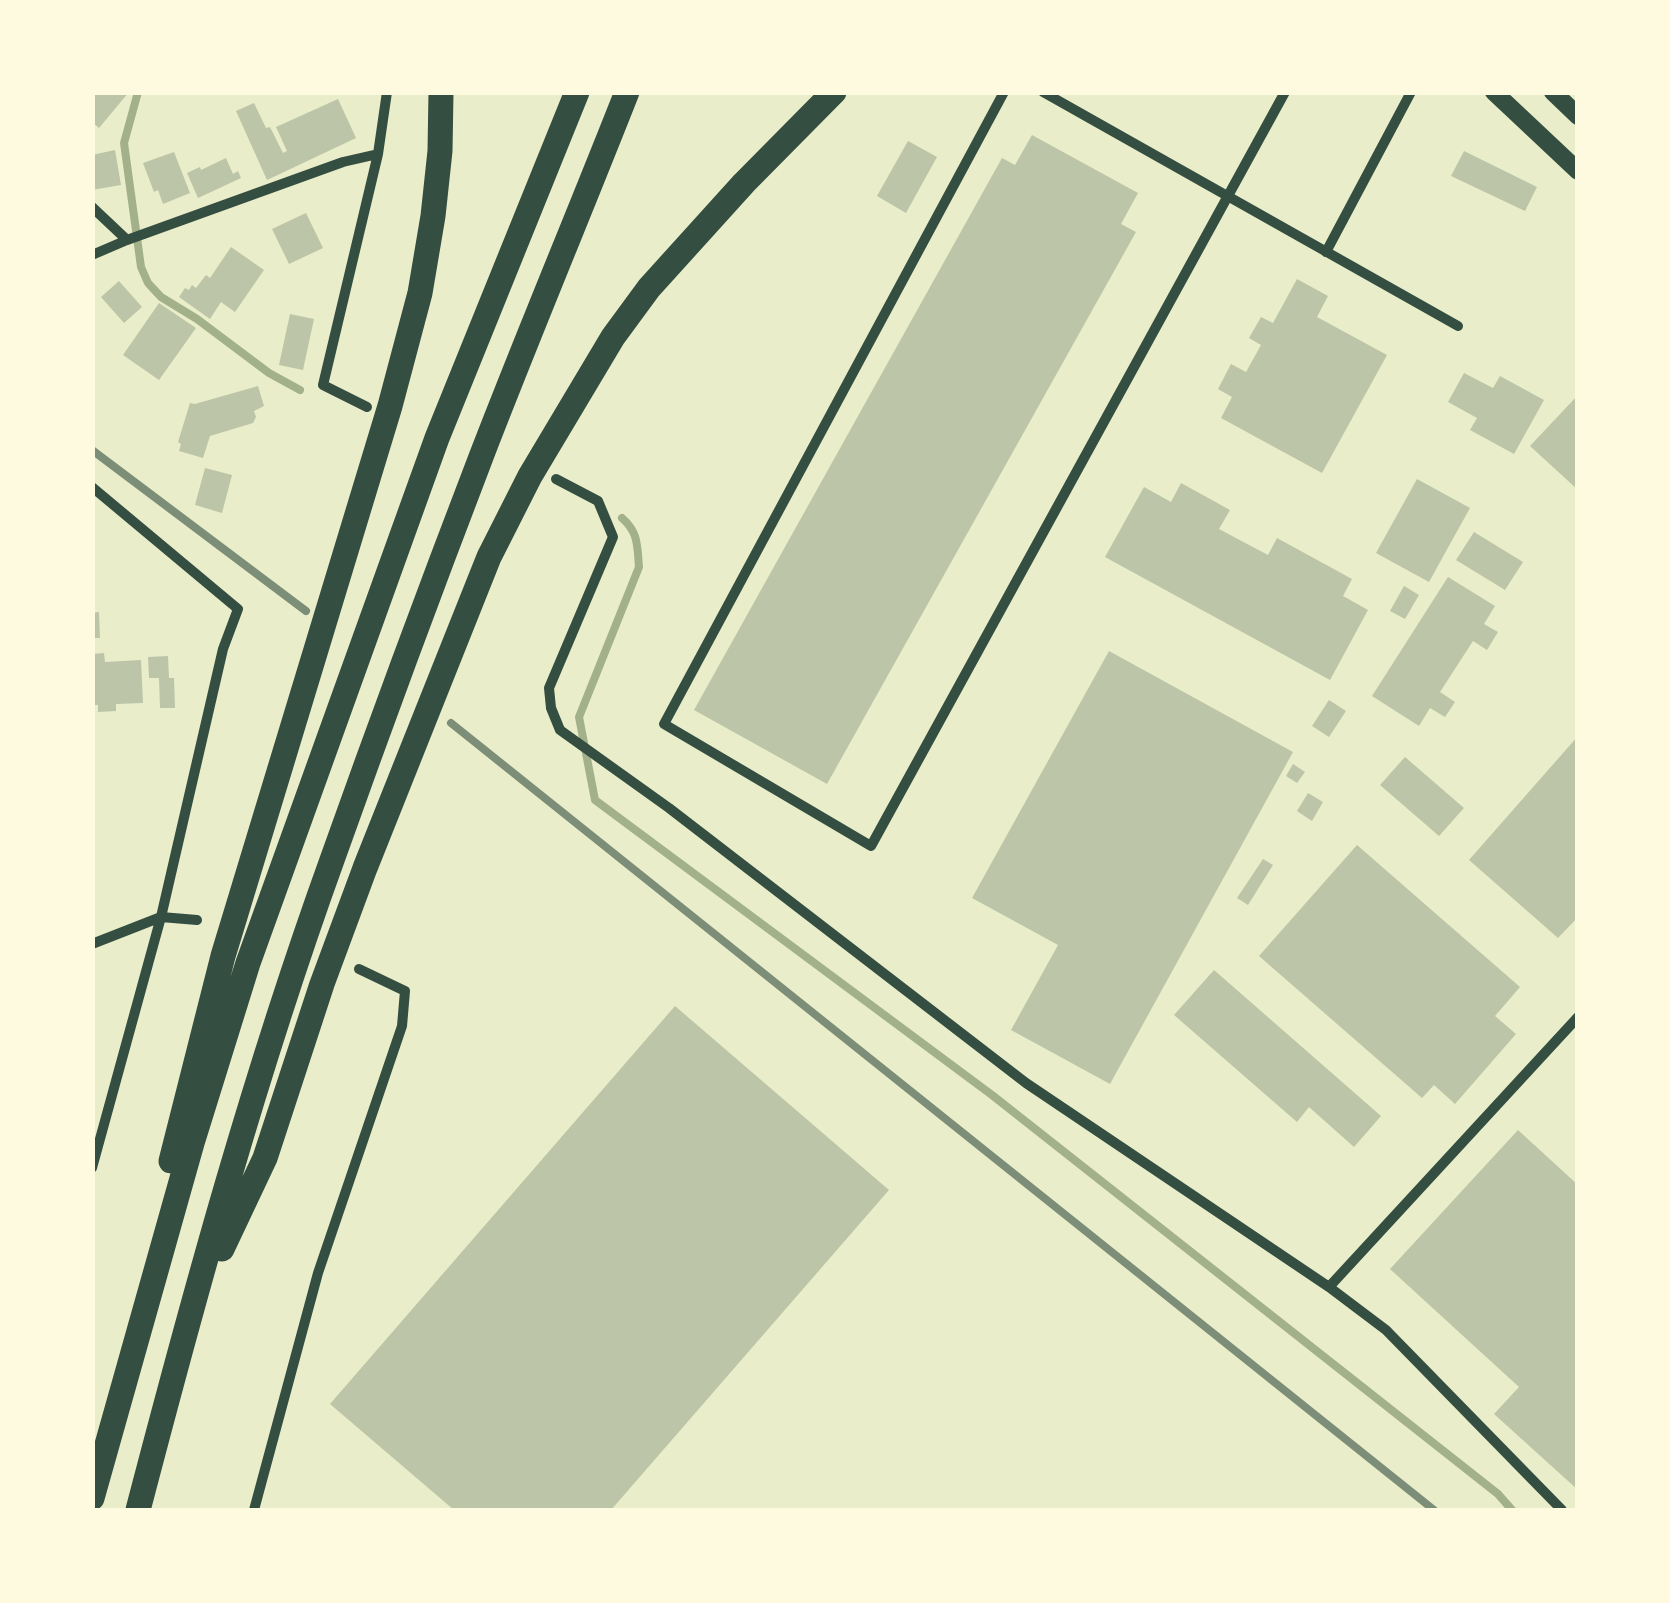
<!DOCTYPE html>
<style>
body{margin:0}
#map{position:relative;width:1670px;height:1603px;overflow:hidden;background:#e9edc9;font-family:Helvetica,sans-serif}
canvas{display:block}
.frame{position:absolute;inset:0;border:95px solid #fefae0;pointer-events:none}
</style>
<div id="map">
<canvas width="1670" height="1603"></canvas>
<div class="frame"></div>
</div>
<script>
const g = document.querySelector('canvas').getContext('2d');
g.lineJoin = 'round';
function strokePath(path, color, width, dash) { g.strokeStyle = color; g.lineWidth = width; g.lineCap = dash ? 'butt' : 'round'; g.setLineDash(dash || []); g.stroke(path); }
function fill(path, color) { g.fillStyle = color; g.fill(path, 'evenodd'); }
const stream = new Path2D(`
 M 138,92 L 124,143 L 141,267 L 148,283 L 161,297 L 197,319 L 269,373 L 300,390
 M 622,518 C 639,533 637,546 639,567 L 579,717 L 595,800 L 992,1095 L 1498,1494 L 1512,1510`);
const building = new Path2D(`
 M 92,92 L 129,92 L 99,128 L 92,122 Z
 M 338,99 L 356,138 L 267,180 L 236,111 L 254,103 L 266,128 L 270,127 L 283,153 L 287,151 L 276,127 Z
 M 1032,135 L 1138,193 L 1121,224 L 1136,232 L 827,784 L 694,710 L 1002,158 L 1015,165 Z
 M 908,141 L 937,157 L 906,213 L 877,196 Z
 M 115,150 L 121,185 L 92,190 L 92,155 Z
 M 1464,151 L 1537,187 L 1525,211 L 1451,176 Z
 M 174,152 L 190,193 L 163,204 L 158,190 L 154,192 L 143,163 Z
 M 226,158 L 233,174 L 238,171 L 241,178 L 198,198 L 187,173 L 200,167 L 201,170 Z
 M 306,213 L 323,248 L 289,264 L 272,229 Z
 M 231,247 L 264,270 L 235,312 L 221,302 L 210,319 L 179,297 L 185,288 L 189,290 L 192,285 L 196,288 L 206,275 L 210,278 Z
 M 1297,279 L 1328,296 L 1317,317 L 1387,355 L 1322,473 L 1221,418 L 1232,397 L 1218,389 L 1231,364 L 1246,372 L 1261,345 L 1249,338 L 1261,317 L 1273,323 Z
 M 119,281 L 142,307 L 124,323 L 101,297 Z
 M 159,303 L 196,328 L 159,380 L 123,355 Z
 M 290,314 L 314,319 L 303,370 L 279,365 Z
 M 1464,373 L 1493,388 L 1500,376 L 1544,400 L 1514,454 L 1470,430 L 1477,418 L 1448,402 Z
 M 258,386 L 264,406 L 254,411 L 256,417 L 253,423 L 210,436 L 203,458 L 179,451 L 181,444 L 178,442 L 190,403 L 195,404 Z
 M 1578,395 L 1578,490 L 1530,446 Z
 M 205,468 L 232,475 L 222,513 L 195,505 Z
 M 1417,479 L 1470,508 L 1429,582 L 1376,553 Z
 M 1181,483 L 1230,510 L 1219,529 L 1268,555 L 1277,538 L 1352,579 L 1343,596 L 1368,610 L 1330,680 L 1105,557 L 1144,487 L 1171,502 Z
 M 1474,532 L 1523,562 L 1505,590 L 1456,560 Z
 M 1448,577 L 1495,606 L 1484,624 L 1498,632 L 1487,650 L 1473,641 L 1440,692 L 1455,702 L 1445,717 L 1430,708 L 1419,726 L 1372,696 Z
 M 1404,586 L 1419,595 L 1405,619 L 1390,611 Z
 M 99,612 L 100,638 L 92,638 L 92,613 Z
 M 1109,651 L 1293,752 L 1110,1084 L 1011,1030 L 1058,945 L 972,898 Z
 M 104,653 L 105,662 L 141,660 L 143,703 L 116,704 L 116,711 L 98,712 L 98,705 L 92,705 L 92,654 Z
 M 168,656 L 169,678 L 174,678 L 175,708 L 160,708 L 159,678 L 149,678 L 148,657 Z
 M 1329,700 L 1346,711 L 1329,737 L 1312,726 Z
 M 1578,736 L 1578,917 L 1558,938 L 1469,860 Z
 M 1405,757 L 1464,808 L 1439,836 L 1380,785 Z
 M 1293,764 L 1305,772 L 1297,783 L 1286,776 Z
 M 1308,793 L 1323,802 L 1312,821 L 1297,811 Z
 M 1357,845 L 1520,987 L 1495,1016 L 1516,1034 L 1455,1104 L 1434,1085 L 1422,1098 L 1259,956 Z
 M 1263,859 L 1273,865 L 1248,905 L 1237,898 Z
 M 1214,970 L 1381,1116 L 1354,1147 L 1309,1107 L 1297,1122 L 1174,1015 Z
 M 675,1006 L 889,1190 L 611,1510 L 454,1510 L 330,1404 Z
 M 1518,1130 L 1578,1185 L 1578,1490 L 1494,1414 L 1519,1387 L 1390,1269 Z`);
const minor = new Path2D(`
 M 1004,92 L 664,724 L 871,846 L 1285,92
 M 1043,92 L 1458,326
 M 92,207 L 127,240
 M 1326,252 L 1411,92
 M 92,255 L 127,240 L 343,162 L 378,154
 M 367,407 L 323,385 L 378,154 L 387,92
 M 556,479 L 598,501 L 613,537 L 549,688 L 551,708 L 560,730 L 669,808 L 1026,1083 L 1329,1287 L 1386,1330 L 1562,1510
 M 92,487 L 238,609 L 223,649 L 161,917 L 92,1168
 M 92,944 L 161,917 L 197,920
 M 1329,1287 L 1578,1017
 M 254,1510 L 318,1273 L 402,1026 L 405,991 L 359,969`);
const tertiary = new Path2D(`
 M 1494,92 L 1578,171
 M 1553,92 L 1578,116`);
const motorway = new Path2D(`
 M 171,1161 L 223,956 L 390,406 L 420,293 L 433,216 L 440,151 L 441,92
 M 222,1249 L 265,1158 L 322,984 L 365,868 L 489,557 L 530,476 L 613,337 L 649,288 L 744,183 L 834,92
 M 92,1498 L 192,1143 L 248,963 L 437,438 L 577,92
 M 138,1510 C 195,1292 255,1073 332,860 C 380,725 430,590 481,457 C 528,335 579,214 627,92`);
const rail = new Path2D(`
 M 92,450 L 306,611
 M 451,723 L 1434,1510`);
strokePath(stream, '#a3b18a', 8);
fill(building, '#bcc5a7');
strokePath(minor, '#344e41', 10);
strokePath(tertiary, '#344e41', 18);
strokePath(motorway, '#344e41', 25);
strokePath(rail, '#7c8e77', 8);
</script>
